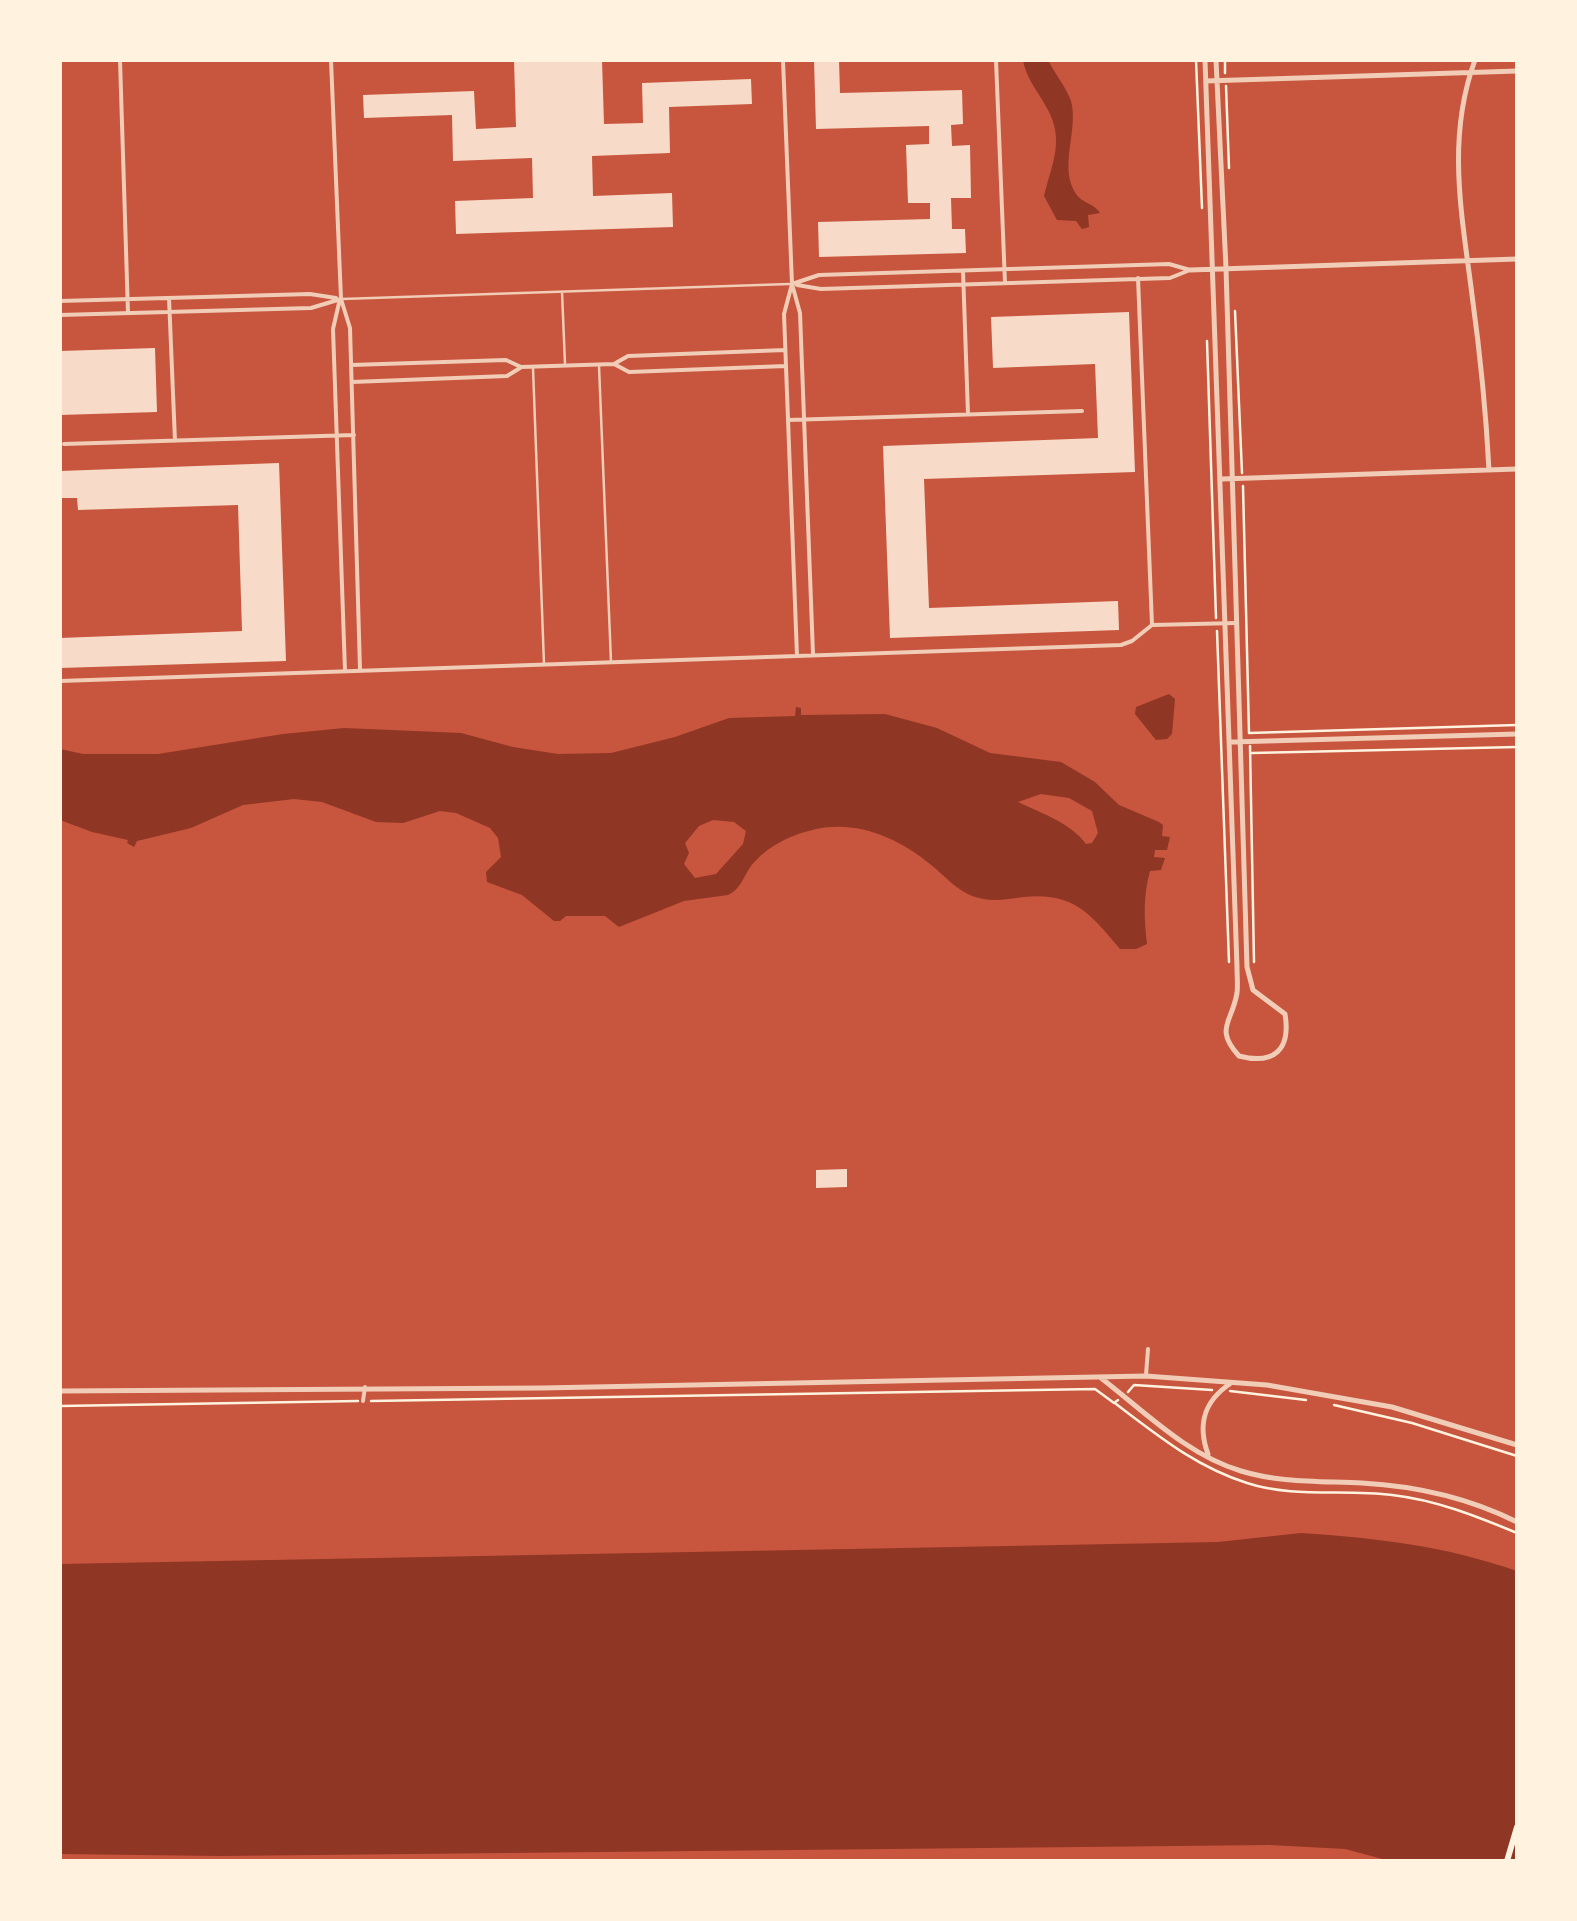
<!DOCTYPE html>
<style>
body{margin:0}
#map{position:relative;width:1577px;height:1921px;overflow:hidden;background:#c8553d;font-family:"Times New Roman",serif}
canvas{display:block}
.frame{position:absolute;inset:0;border:62px solid #fff3e0;pointer-events:none}
</style>
<div id="map">
<canvas width="1577" height="1921"></canvas>
<div class="frame"></div>
</div>
<script>
const g = document.querySelector('canvas').getContext('2d');
g.lineJoin = 'round';
function fill(path, color) { g.fillStyle = color; g.fill(path, 'evenodd'); }
function strokePath(path, color, width, dash) { g.strokeStyle = color; g.lineWidth = width; g.lineCap = dash ? 'butt' : 'round'; g.setLineDash(dash || []); g.stroke(path); }
const water = new Path2D(`
 M 1023,60 L 1048,60 C 1055,74 1066,87 1071,101 C 1079,130 1058,167 1076,194 C 1083,204 1094,203 1100,213 L 1088,215 L 1089,227 L 1082,229 L 1076,221 L 1057,220 L 1044,196 C 1053,160 1066,138 1044,103 C 1036,89 1026,77 1023,60 Z
 M 1169,694 L 1175,699 L 1172,734 L 1167,739 L 1156,740 L 1135,714 L 1136,707 Z
 M 796,707 L 801,708 L 801,715 L 885,714 L 937,728 L 990,753 L 1061,762 L 1095,782 L 1119,805 L 1159,822 L 1163,825 L 1162,836 L 1170,837 L 1167,850 L 1155,850 L 1154,857 L 1165,858 L 1161,870 L 1150,871 C 1143,896 1144,919 1147,944 L 1136,949 L 1120,949 C 1091,915 1075,892 1024,897 C 1005,899 991,903 972,896 C 955,889 944,875 930,864 C 899,838 857,820 816,829 C 791,835 768,845 751,866 C 743,877 741,889 728,895 L 684,901 L 619,927 L 605,916 L 566,916 L 560,921 L 554,921 L 522,895 L 487,882 L 486,872 L 501,857 L 498,838 L 490,828 L 456,813 L 440,811 L 403,823 L 376,822 L 322,802 L 294,799 L 243,805 L 191,828 L 137,841 L 134,847 L 127,843 L 128,840 L 92,832 L 60,820 L 60,749 L 83,754 L 158,754 L 283,734 L 344,728 L 461,733 L 513,747 L 558,754 L 611,753 L 675,737 L 729,718 L 795,716 ZM 1041,794 L 1069,798 L 1092,811 L 1098,833 L 1092,843 L 1086,844 C 1070,822 1040,813 1018,802 ZM 713,820 L 734,822 L 746,831 L 743,844 L 716,874 L 695,878 L 684,864 L 689,853 L 685,843 L 699,826 Z
 M 1301,1533 C 1377,1538 1445,1546 1517,1571 L 1517,1861 L 1390,1861 L 1345,1849 L 1270,1845 L 220,1856 L 60,1854 L 60,1564 L 1218,1542 Z`);
const building = new Path2D(`
 M 514,60 L 602,60 L 604,124 L 643,123 L 642,83 L 751,79 L 752,104 L 669,107 L 670,153 L 592,156 L 593,196 L 672,193 L 673,227 L 456,234 L 455,201 L 533,198 L 532,158 L 453,161 L 452,115 L 364,118 L 363,95 L 474,91 L 476,129 L 516,127 Z
 M 814,60 L 839,60 L 840,93 L 962,90 L 963,124 L 951,125 L 952,146 L 970,145 L 971,198 L 951,198 L 952,229 L 965,229 L 966,253 L 819,257 L 818,222 L 930,219 L 930,203 L 908,203 L 906,145 L 929,144 L 929,126 L 816,129 Z
 M 1129,312 L 1135,472 L 924,479 L 929,608 L 1118,601 L 1119,630 L 890,638 L 883,446 L 1098,438 L 1095,364 L 993,368 L 991,317 Z
 M 155,348 L 157,412 L 60,415 L 60,351 Z
 M 279,463 L 286,661 L 60,668 L 60,638 L 242,631 L 238,505 L 78,510 L 77,498 L 60,498 L 60,471 Z
 M 847,1169 L 847,1187 L 816,1188 L 816,1170 Z`);
const path = new Path2D(`
 M 1196,60 L 1202,208
 M 1225,60 L 1225,73
 M 1226,86 L 1229,168
 M 1235,311 L 1242,473
 M 1207,341 L 1216,618
 M 1243,486 L 1249,733
 M 1217,631 L 1229,962
 M 1249,733 L 1517,725
 M 1250,746 L 1254,962
 M 1252,753 L 1517,747
 M 1230,1391 L 1306,1400
 M 1128,1392 L 1134,1385 L 1212,1390
 M 371,1401 L 1095,1389 L 1114,1403 L 1118,1400
 M 1116,1404 C 1157,1435 1196,1467 1247,1483 C 1292,1498 1345,1489 1392,1495 C 1436,1500 1476,1516 1517,1533
 M 1334,1405 L 1412,1423 L 1517,1456
 M 60,1406 L 358,1401`);
const pedestrian = new Path2D(`
 M 562,292 L 565,364
 M 342,299 L 789,284
 M 599,366 L 611,662
 M 533,368 L 544,664`);
const minor = new Path2D(`
 M 120,60 L 128,313
 M 331,60 L 341,299 L 350,328 L 360,669
 M 783,60 L 792,284 L 800,313 L 813,654
 M 996,60 L 1005,283
 M 963,271 L 968,414
 M 792,284 L 819,275 L 1169,264 L 1190,270
 M 792,284 L 784,314 L 797,656
 M 797,285 L 821,289 L 1170,278 L 1190,270
 M 169,298 L 175,441
 M 60,301 L 310,294 L 336,298
 M 339,303 L 333,329 L 345,671
 M 60,315 L 311,308 L 341,299
 M 614,364 L 629,372 L 786,366
 M 351,365 L 506,360 L 521,367 L 614,364 L 628,356 L 785,350
 M 352,382 L 507,376 L 520,368
 M 788,420 L 1082,411
 M 64,444 L 354,435
 M 1152,625 L 1237,623
 M 60,681 L 1121,645 L 1132,641 L 1152,625 L 1138,278
 M 1146,1375 L 1148,1349
 M 363,1401 L 365,1387`);
const tertiary = new Path2D(`
 M 1205,60 L 1237,967 C 1237,976 1238,985 1237,993 C 1232,1023 1214,1028 1239,1056 C 1274,1065 1291,1050 1285,1014 L 1253,990 L 1247,967 L 1226,268 L 1216,60
 M 1475,60 C 1446,139 1462,215 1472,295 C 1480,353 1486,411 1489,470
 M 1206,81 L 1517,71
 M 1190,270 L 1517,259
 M 1222,479 L 1517,469
 M 1231,742 L 1517,734
 M 1101,1378 C 1145,1412 1187,1455 1241,1471 C 1280,1483 1321,1481 1362,1483 C 1416,1486 1469,1498 1517,1522
 M 60,1391 L 542,1388 L 1146,1376 L 1267,1385 L 1392,1407 L 1517,1445
 M 1208,1454 C 1197,1424 1204,1401 1231,1383`);
const primary = new Path2D(`
 M 1507,1861 L 1517,1827`);
fill(water, '#8f3625');
fill(building, '#f7dbc8');
strokePath(path, '#fff3e0', 2.5);
strokePath(pedestrian, '#f1ccb7', 2.5);
strokePath(minor, '#f1ccb7', 4);
strokePath(tertiary, '#f1ccb7', 5);
strokePath(primary, '#fff3e0', 6);
</script>
